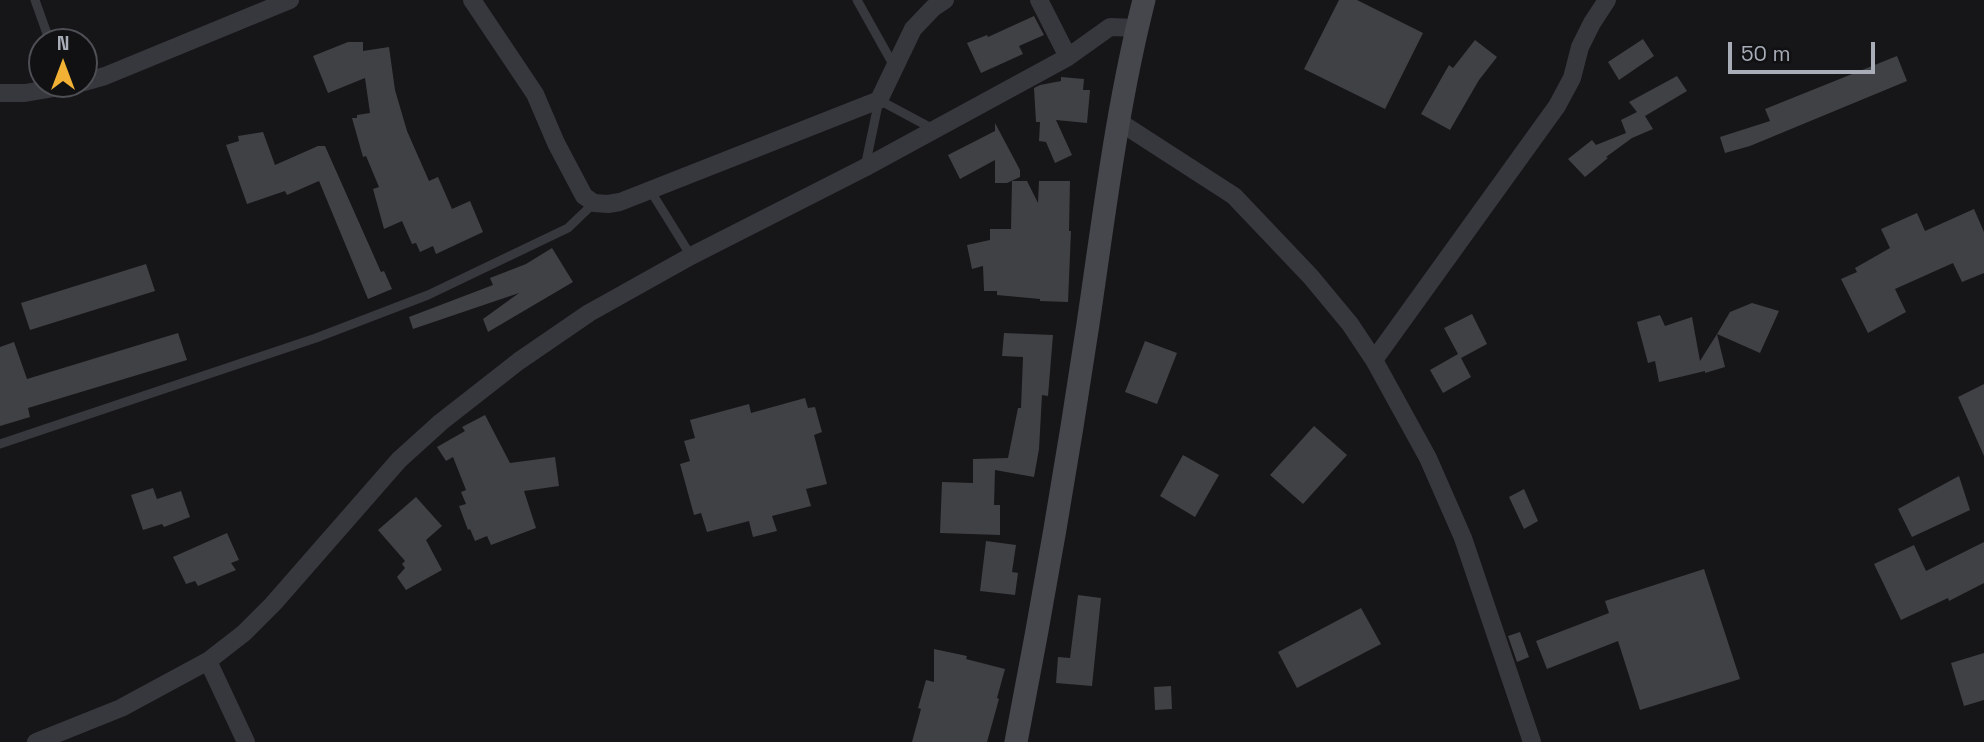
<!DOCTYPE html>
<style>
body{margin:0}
#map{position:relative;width:1984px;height:742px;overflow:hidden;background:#161618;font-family:"Space Grotesk",sans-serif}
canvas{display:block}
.north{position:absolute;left:28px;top:28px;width:70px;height:70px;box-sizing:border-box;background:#111113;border:2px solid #4d4f55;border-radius:50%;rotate:0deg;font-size:19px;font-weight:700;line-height:28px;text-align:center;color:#a8adb8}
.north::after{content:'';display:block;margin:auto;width:24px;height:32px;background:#f2b134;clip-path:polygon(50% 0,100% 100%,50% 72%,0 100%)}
.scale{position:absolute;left:1728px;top:42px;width:147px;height:32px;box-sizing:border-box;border:4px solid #a8adb8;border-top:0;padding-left:9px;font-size:21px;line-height:24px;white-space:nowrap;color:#a8adb8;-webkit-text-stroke:5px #111113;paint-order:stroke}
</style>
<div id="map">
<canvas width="1984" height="742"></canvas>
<div class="north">N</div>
<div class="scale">50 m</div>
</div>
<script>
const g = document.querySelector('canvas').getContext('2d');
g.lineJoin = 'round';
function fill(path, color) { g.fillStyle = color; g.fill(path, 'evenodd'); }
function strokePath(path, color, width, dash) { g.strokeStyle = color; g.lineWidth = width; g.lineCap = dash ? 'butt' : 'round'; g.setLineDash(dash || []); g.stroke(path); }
const building = new Path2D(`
 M 1339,0 L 1357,0 L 1423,33 L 1385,109 L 1304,69 Z
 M 1034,16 L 1044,35 L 1019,46 L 1023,54 L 981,73 L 967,43 L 987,35 L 988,37 Z
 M 1643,39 L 1654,56 L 1619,80 L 1608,62 Z
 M 1475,40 L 1497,57 L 1479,80 L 1450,130 L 1421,114 L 1449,65 L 1453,68 Z
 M 348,42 L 363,42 L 363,51 L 389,47 L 395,90 L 407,131 L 429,181 L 438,177 L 452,209 L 470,201 L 483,232 L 436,254 L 433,246 L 420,252 L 416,243 L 412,244 L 402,221 L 384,229 L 373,189 L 379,187 L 366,156 L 363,157 L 352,118 L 357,118 L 357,115 L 370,113 L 365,78 L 328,93 L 313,56 Z
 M 1897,56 L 1907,81 L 1750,146 L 1725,153 L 1720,137 L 1770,121 L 1765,109 Z
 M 1677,76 L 1687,91 L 1645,116 L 1653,129 L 1632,138 L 1606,157 L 1608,158 L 1585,177 L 1568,159 L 1592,140 L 1596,145 L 1626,133 L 1621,120 L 1637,112 L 1629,102 Z
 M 1061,77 L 1084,79 L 1083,90 L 1090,90 L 1087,123 L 1056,120 L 1072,155 L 1055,163 L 1046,142 L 1039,141 L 1040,122 L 1036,122 L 1034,88 L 1040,85 L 1061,81 Z
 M 995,123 L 1020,170 L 1020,177 L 1007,183 L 995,183 L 995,160 L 960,179 L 948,155 L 995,131 Z
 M 263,132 L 275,165 L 318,146 L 325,146 L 381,272 L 384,271 L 392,289 L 368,299 L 319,181 L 287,195 L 285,191 L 247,204 L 226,145 L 239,141 L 238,136 Z
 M 1012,181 L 1027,181 L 1038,203 L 1039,181 L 1070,181 L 1069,231 L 1071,231 L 1068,302 L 1040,301 L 1040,299 L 997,295 L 997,291 L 984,291 L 983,266 L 972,269 L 967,245 L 990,240 L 990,229 L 1011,229 Z
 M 1974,209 L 1984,232 L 1984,273 L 1962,282 L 1953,263 L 1895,289 L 1906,312 L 1868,333 L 1841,279 L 1857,272 L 1855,268 L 1890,248 L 1881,229 L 1917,213 L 1925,231 Z
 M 552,248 L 573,282 L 488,332 L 483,319 L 519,293 L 413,329 L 409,317 L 493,285 L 490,278 L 526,264 Z
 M 146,264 L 155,291 L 30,330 L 21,303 Z
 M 1752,303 L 1779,311 L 1760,353 L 1717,334 L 1730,312 Z
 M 1472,314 L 1487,344 L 1461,358 L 1471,377 L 1443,393 L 1430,370 L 1458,354 L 1444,328 Z
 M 1660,315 L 1665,326 L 1692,317 L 1700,361 L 1717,334 L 1725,367 L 1705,373 L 1705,371 L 1659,382 L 1655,361 L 1648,363 L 1637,322 Z
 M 178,333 L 187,360 L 28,408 L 30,417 L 0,426 L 0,347 L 14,342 L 27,379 Z
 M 1004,333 L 1053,335 L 1048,396 L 1042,395 L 1039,449 L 1034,477 L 995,470 L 994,505 L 1000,505 L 1000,535 L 940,533 L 942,482 L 973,483 L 973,459 L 1008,458 L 1018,408 L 1021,408 L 1023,357 L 1002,356 Z
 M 1145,341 L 1177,353 L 1157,404 L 1125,392 Z
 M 1984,384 L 1984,456 L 1958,397 Z
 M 805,398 L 808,408 L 815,407 L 822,432 L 814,435 L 827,484 L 806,489 L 811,506 L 772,516 L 777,531 L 753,537 L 749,521 L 707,532 L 701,513 L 694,515 L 680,464 L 690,461 L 684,441 L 695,438 L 690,420 L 749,404 L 751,413 Z
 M 485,415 L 510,463 L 555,457 L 559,486 L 524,491 L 536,528 L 491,545 L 487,536 L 475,541 L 470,529 L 468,530 L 459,506 L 466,504 L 461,492 L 466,490 L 453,457 L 446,461 L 437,447 L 465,431 L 462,427 Z
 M 1314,426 L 1347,455 L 1303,504 L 1270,475 Z
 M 1183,455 L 1219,475 L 1195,517 L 1160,496 Z
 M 1959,476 L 1970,510 L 1912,537 L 1898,509 Z
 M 153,488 L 157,499 L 181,491 L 190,517 L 164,527 L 162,524 L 143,530 L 131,495 Z
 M 1524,489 L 1538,521 L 1524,529 L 1509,497 Z
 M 416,497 L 442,526 L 426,540 L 442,570 L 406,590 L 397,577 L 405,568 L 402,564 L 405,561 L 378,530 Z
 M 227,533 L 239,560 L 231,563 L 236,570 L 198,586 L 195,581 L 186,584 L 173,557 Z
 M 986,541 L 1016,545 L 1012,572 L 1018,573 L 1015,595 L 980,591 Z
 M 1984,542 L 1984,583 L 1949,601 L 1948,598 L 1901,620 L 1874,564 L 1914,545 L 1926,571 Z
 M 1704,569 L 1740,679 L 1640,710 L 1618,641 L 1547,669 L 1536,641 L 1609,613 L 1605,601 Z
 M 1078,595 L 1101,598 L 1092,686 L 1056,683 L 1058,657 L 1070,658 Z
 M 1361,608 L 1381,644 L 1297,688 L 1278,652 Z
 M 1520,632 L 1529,657 L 1517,662 L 1508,636 Z
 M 934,649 L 967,656 L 966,659 L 1005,669 L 997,698 L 999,699 L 987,742 L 912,742 L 921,709 L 918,708 L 926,680 L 934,682 Z
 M 1984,653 L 1984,700 L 1964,706 L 1951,663 Z
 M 1171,686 L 1172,709 L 1155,710 L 1154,687 Z`);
const lane = new Path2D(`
 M 35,0 L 50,42
 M 857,0 L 894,66
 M 865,167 L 879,100 L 935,130
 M 650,190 L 691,256
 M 0,444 L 316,338 L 428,295 L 568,228 L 594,203`);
const street = new Path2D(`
 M 472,0 L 535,94 L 556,143 L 584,196 L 594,203 L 608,204 L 620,202 L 879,100 L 913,29 L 933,8 L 945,0
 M 1039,0 L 1068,57
 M 84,82 L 105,76 L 290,0
 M 0,93 L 25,93 L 77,84
 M 1118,121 L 1234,196 L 1311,277 L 1350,324 L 1374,360 L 1428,458 L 1463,538 L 1532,742
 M 1374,360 L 1557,106 L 1572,78 L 1580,47 L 1592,23 L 1607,0
 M 208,661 L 246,742
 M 36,742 L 121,708 L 208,661 L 244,633 L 273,604 L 399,460 L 441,422 L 519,361 L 589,313 L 691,256 L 864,168 L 1068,57 L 1110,27 L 1136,28`);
const secondary = new Path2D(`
 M 1016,742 C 1043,603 1067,464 1088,324 C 1104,216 1117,106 1144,0`);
fill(building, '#404145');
strokePath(lane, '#37383d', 9);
strokePath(street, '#37383d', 18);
strokePath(secondary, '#45474d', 23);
</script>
